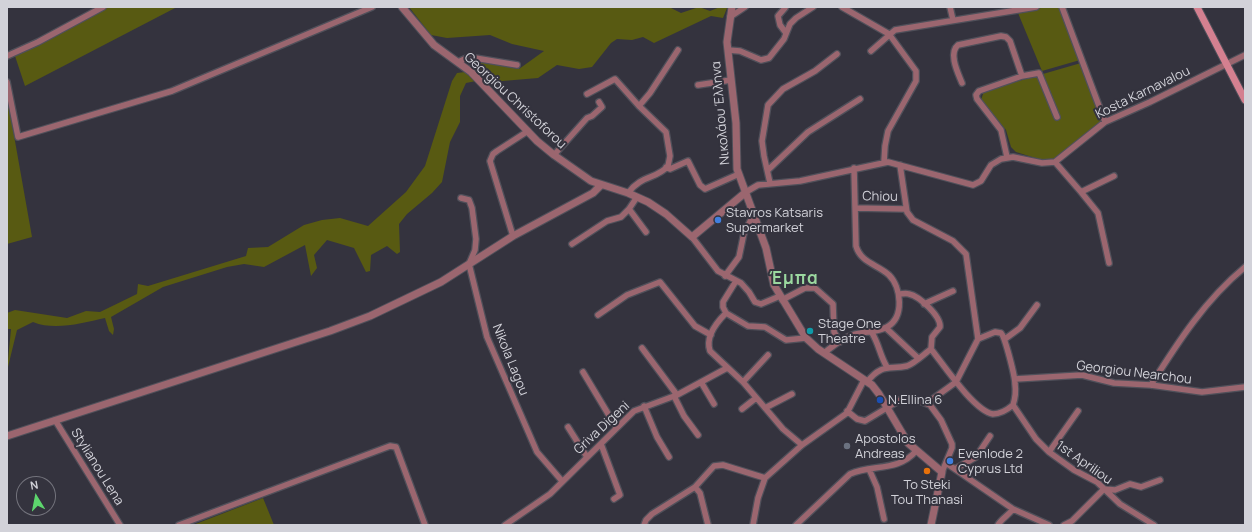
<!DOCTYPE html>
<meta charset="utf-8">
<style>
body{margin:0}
#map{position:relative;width:1252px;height:532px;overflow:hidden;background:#34333e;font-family:Manrope,sans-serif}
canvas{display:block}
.frame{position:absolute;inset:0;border:8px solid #d2d2d9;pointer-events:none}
.north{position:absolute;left:16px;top:476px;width:40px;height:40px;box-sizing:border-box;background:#34333e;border:1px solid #73737c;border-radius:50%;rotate:350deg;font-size:11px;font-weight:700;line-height:16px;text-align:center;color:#d2d2d9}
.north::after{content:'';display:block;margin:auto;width:14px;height:18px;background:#5dd56d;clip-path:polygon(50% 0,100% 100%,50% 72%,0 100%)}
</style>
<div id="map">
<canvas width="1252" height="532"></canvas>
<div class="frame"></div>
<div class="north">N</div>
</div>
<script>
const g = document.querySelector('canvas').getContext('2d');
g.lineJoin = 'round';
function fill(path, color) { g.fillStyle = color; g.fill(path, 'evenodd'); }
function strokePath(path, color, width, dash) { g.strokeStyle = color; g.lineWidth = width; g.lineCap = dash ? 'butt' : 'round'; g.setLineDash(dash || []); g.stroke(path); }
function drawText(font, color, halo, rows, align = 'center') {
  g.font = font + ' Manrope,sans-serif'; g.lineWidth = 4; g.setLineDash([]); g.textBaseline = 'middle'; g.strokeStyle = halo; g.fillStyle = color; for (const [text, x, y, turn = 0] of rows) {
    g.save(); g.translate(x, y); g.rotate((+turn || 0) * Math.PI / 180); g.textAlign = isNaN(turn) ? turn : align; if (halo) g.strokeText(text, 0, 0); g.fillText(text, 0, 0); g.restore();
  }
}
const green = new Path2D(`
 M 108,7 L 177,7 L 25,86 L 15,56 Z
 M 409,7 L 669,7 L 681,13 L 699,7 L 710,11 L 720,7 L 727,8 L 723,18 L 711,16 L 654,43 L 643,37 L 632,40 L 617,39 L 611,43 L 592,67 L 579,69 L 557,65 L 538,78 L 491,82 L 471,60 L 519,69 L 544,51 L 512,44 L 490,35 L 447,38 L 431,35 Z
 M 1048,7 L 1061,7 L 1080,60 L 1042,71 L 1018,13 L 1020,11 Z
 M 1081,63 L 1102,121 L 1054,160 L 1045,161 L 1016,152 L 1011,147 L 1006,130 L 981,100 L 984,91 Z
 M 465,72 L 476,81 L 466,83 L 460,96 L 460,122 L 450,142 L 442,182 L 432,193 L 407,214 L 399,224 L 400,252 L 397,254 L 387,246 L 371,255 L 370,271 L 366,272 L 354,248 L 327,240 L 314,255 L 317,268 L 311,276 L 305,245 L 264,267 L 244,264 L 227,267 L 163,287 L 111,317 L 114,329 L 113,335 L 109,331 L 105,318 C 82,323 55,331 33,322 L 17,330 L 7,371 L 11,329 L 7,329 L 7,313 L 15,310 L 67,318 L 86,311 L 100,312 L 137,294 L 138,284 L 148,286 L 246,256 L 248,248 L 268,247 L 304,225 L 322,220 L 340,218 L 368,226 L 406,192 L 425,166 L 452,81 L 457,73 Z
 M 7,96 L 32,237 L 7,244 Z
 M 263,498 L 274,525 L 193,525 Z`);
const minor = new Path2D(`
 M 842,7 L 889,34 L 916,71 L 916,81 L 888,131 L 885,146 L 884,162
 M 950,7 L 953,20
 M 1062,7 L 1105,122
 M 785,8 L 778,16 L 780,25 L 786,33
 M 730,17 L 745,7
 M 728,50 L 740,51 L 761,60 L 769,58 L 784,39 L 790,24 L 796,18 L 813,7
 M 871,51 L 895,30 L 1036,7
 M 7,56 L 38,42 L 103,7
 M 458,62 L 469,57 L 517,65
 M 7,82 L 18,137 L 172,91 L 372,7
 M 962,83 C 958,73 948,53 958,45 L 1001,36 L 1006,37 L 1010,41 L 1022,76
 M 698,85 L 731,80
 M 587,94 L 615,79 L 639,106 L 666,132 L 670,156 L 668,166 C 657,179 641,175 628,193
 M 639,106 L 650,93 L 678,50
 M 554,155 L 587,118 L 592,116 L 602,107 L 599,102
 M 1007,157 L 1001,130 L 977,99 L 976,95 L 979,91 L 1022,76 L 1039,73 L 1057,117
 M 1055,162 L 1081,192 L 1114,176
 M 900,165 L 907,212 L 913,220 L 953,241 L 966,254 L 978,339 L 956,382 L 927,403
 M 666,167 L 670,169 L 688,161 L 700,185 L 705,189 L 739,174
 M 768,170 L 808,132 L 860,99
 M 770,183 L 764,156 L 762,141 L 768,105 L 783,89 L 815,71 L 837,54
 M 746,192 L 758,185 L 800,181 L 888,162 L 973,185 L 981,181 L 991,165 L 1001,159 L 1013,157 L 1042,163 L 1055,162 L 1105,122 L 1150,102 L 1245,55
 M 1081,192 L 1098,213 L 1109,263
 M 637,197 L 629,209 L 646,232
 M 461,198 L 469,200 L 472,208 L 476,239 L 475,250 L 469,264 L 487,337 L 537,452 L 562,481
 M 855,208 L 905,209
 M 513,236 L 490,161 L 493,154 L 497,151 L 528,131
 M 692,237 L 718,271 L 741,283 L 749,292 L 755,302 L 761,304 L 780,296
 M 572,244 L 607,221 L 621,217 L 629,209
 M 725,276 L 739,257 L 744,233 L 754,214
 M 736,281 L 723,302 L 723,307 L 726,313 L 748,326 L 765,327 L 786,340 L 806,338
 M 899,294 C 902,294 906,293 909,294 C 919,296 941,316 940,327 L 932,337 L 931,349
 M 782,300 L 805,288 L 815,288 L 833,304 L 834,332 L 840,342
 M 924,304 L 953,291
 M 726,313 C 717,322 705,337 710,351 L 743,382 L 783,429 L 802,445
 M 598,315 L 627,295 L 660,282 L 695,326 L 711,335
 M 886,328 L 918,358
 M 872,333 C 879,344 880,356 887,367
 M 1005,339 L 1020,328 L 1037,305
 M 642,348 L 677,395
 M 931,349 C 943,364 974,411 993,414 C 1000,414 1007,410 1013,405 C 1015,399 1016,391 1015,384 C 1015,376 1005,337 1001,333 L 995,332 L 978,339
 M 824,353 C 832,347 842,338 852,335 C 864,331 876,333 887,327 C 905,317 901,287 889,275 C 877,264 861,263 856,246 L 854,168
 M 583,372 L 616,427
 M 1015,379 L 1082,375 L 1114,383 L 1151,385 L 1202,392 L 1245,387
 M 701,382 L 714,404
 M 743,382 L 768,355
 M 867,382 C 882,363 889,370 907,366 C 915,363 924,354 931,349
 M 1151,385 C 1178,342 1205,300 1245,267
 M 674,396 L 684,416 L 698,435
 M 1013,405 L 1036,439 L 1049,452 L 1074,470 L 1097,482 L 1120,504 L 1154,525
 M 644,406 L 657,437 L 669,457
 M 765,408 L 792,394
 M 742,409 L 756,398
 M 847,411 L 857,419 L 865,421 L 905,397 L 909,397 L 930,405 L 941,420 L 952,444 L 952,448 L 942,472
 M 55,420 L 120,525
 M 568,427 L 587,457
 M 601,444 L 620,495 L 614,499
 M 1049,452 L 1078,411
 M 946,463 L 1013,509 L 1049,525
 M 869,469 L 877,487 L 884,519
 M 955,469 L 976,457 L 990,436
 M 695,487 L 700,493 L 708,525
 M 1104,489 L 1115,490 L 1130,484 L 1141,487 L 1160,480
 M 179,525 L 390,446 L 396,447 L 425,525
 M 505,525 L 550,494 L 634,411 L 677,395 L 727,368
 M 644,525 L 646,520 L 652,514 L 695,487 L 714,466 L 723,465 L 765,478
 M 753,525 L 758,498 L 765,478 L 802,445 L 847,413 L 864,380
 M 796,525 L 850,474 C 873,464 898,472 916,451
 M 998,525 C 1002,518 1008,516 1013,509
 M 1064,525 L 1072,521 L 1104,489`);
const tertiary = new Path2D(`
 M 402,7 L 434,45 L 471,72 L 537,141 L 554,155 L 591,181 L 628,193 L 648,202 L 666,214 L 692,237 L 746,192
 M 732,7 L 727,42 L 736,123 L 737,169 L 766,248 L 774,285 L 806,338 L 818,349 L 872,385 L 879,394 L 908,443 L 942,472 L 931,525
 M 7,436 L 330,331 L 370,316 L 441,282 L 513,236 L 593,193 L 601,185`);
const secondary = new Path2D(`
 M 1197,7 L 1245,100`);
const markers = [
 [718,220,4,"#3f7fe0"],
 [810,331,4,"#0f9aa8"],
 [880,400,4,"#1a4fb4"],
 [847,446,4,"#6b7280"],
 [950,461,4,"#3f7fe0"],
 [927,471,4,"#e8710a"]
];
const streetNames = [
 ["Kosta Karnavalou",1143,93,-26],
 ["Georgiou Christoforou",515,101,43],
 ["Νικολάου Έλληνα",721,113,-95],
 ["Chiou",880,197,1],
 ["Nikola Lagou",510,360,68],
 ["Georgiou Nearchou",1134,373,7],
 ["Griva Digeni",602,428,-43],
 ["1st Apriliou",1084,463,35],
 ["Stylianou Lena",97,467,58]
];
const poiNames = [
 ["Stavros Katsaris",726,213],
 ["Supermarket",726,228],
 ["Stage One",818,324],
 ["Theatre",818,339],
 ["N.Ellina 6",888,400],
 ["Apostolos",855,439],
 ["Andreas",855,454],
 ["Evenlode 2",958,454],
 ["Cyprus Ltd",958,469],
 ["To Steki",927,485,"center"],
 ["Tou Thanasi",927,500,"center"]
];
const districtNames = [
 ["Έμπα",794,279]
];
fill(green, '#585a12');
strokePath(minor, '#50505a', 8);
strokePath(tertiary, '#50505a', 9);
strokePath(secondary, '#50505a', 9);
strokePath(minor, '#9b666f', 5.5);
strokePath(tertiary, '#9b666f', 7);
strokePath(secondary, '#d48090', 7);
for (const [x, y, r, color] of markers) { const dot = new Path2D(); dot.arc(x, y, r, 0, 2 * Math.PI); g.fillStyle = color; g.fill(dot); strokePath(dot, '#34333e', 1.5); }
drawText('13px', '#d2d2d9', '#34333e', streetNames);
drawText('13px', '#d2d2d9', '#34333e', poiNames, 'left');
g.letterSpacing = '1px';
drawText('bold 17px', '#9bd89f', '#34333e', districtNames);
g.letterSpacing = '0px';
</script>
